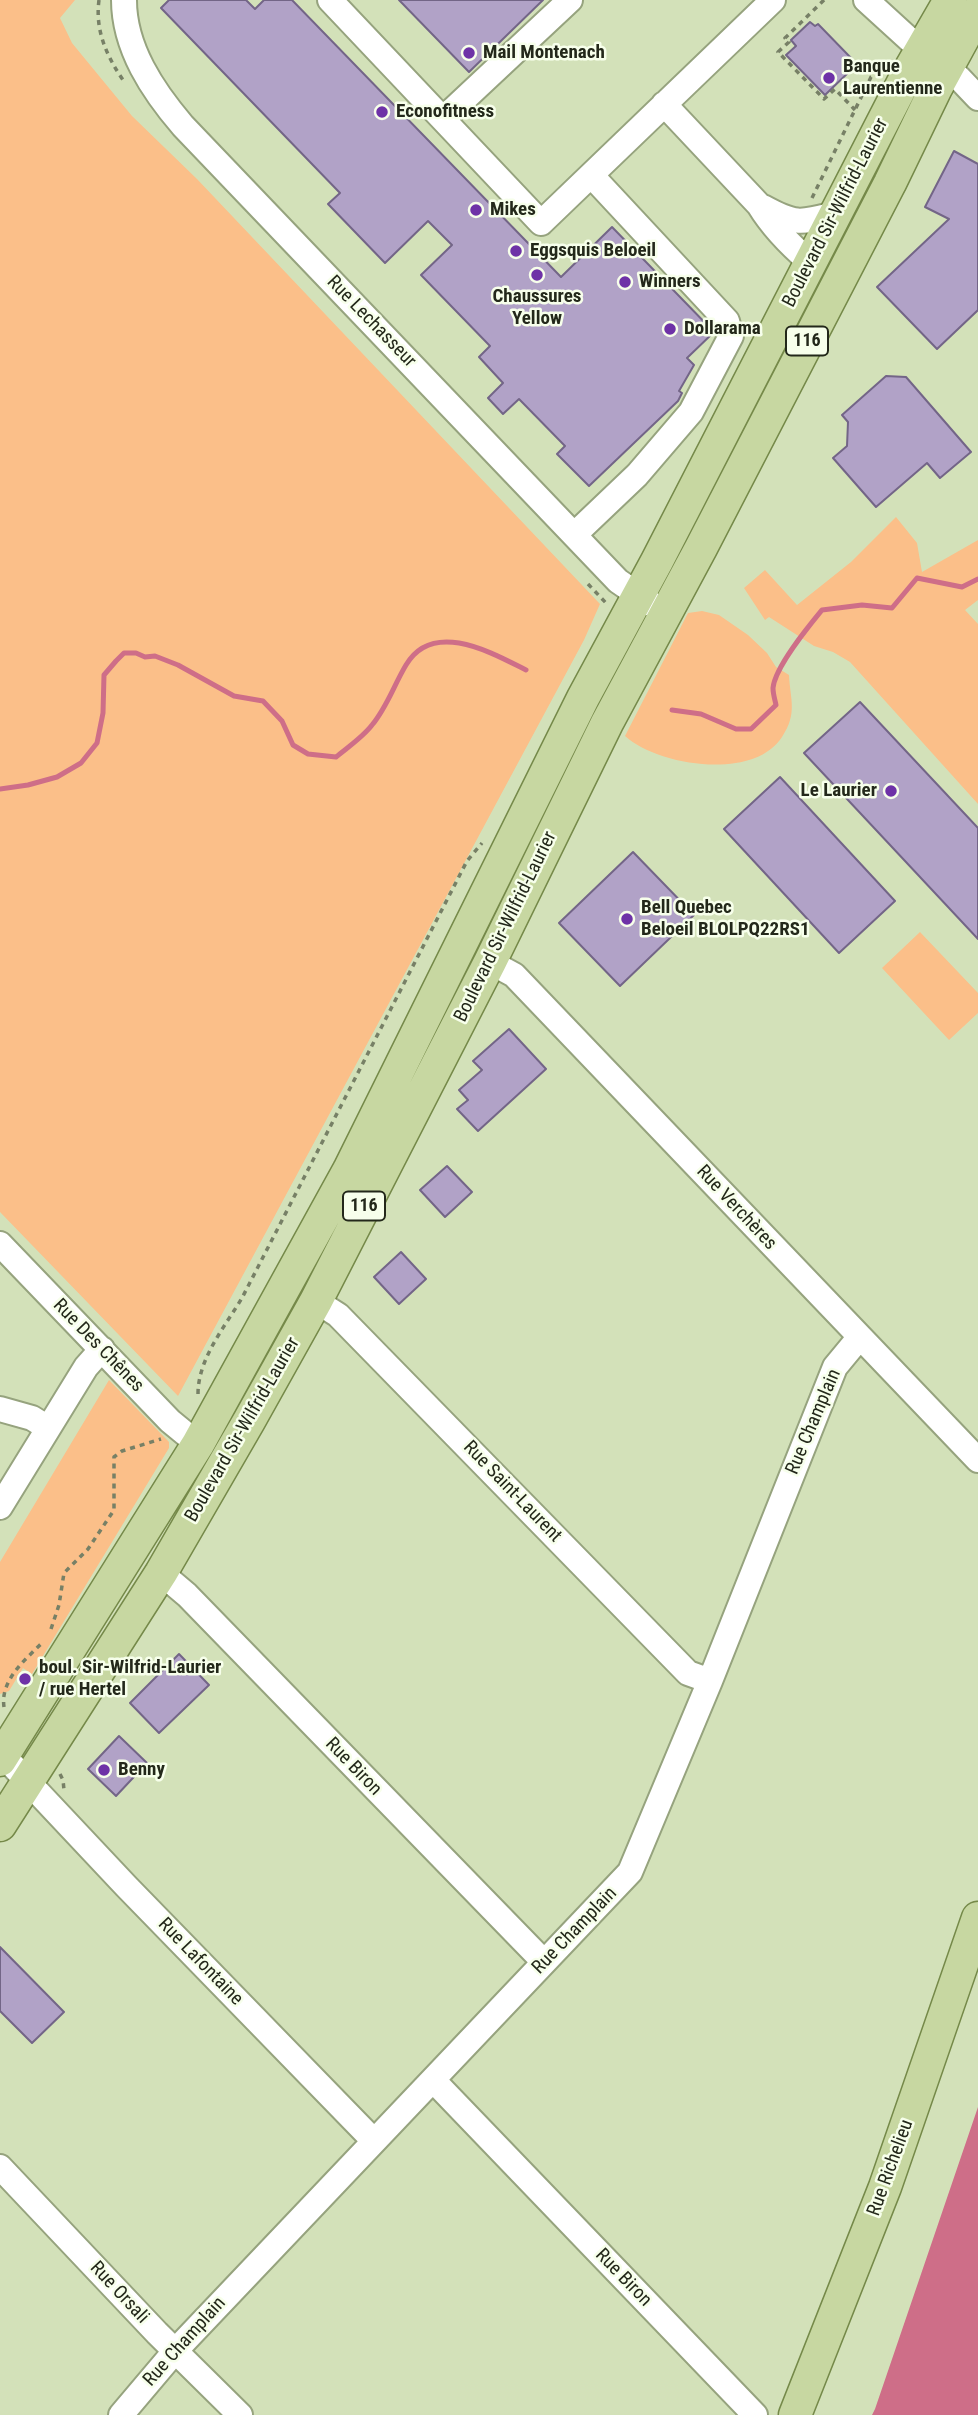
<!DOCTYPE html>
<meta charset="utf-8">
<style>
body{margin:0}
canvas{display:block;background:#d3e1b9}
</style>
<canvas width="978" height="2415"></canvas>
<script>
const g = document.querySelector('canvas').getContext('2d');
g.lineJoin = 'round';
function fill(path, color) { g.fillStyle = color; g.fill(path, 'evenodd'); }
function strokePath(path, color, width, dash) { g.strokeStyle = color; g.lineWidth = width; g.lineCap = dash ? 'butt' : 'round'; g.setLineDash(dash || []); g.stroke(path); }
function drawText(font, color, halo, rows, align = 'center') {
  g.font = font + ' "Roboto Condensed",sans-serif'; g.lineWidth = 5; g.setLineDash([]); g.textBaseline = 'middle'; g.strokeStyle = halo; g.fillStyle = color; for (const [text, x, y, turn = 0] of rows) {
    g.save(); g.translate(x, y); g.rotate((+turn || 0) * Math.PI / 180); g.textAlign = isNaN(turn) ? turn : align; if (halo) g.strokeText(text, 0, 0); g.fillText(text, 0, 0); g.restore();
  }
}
const green = new Path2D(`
 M 0,0 L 75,0 L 60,18 L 72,43 L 132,116 L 197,179 L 600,604 L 584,640 L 178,1396 L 0,1212 Z
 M 896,517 L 917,543 L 922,572 L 978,540 L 978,600 L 965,610 L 978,624 L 978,804 L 850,662 L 833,652 L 814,646 L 769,617 L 765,620 L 744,588 L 765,570 L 797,605 L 851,562 Z
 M 702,611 L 719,615 L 748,635 L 767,653 L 776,667 L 789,675 C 790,699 798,713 782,737 C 754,781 658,766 625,736 L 688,613 Z
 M 920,932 L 978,993 L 978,1013 L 949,1040 L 882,968 Z
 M 109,1380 L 169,1442 L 169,1448 L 32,1674 L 23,1668 L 9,1691 L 0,1694 L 0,1562 Z`);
const water = new Path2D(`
 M 978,2107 L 978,2415 L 872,2415 L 875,2409 Z`);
const stream = new Path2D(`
 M 672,710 L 701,714 L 736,729 L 751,729 L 776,705 C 775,700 773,694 773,688 C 775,667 808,627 822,610 L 862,605 L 892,608 L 917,578 L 962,587 L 978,579
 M 0,789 L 28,785 L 57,777 L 81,763 L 97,743 L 103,713 L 104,675 L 116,661 L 124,653 L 136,653 L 145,657 L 155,656 L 178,665 L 234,696 L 263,701 L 282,721 L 293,745 L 308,754 L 336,757 C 348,747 363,737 372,725 C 387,707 394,685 406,665 C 433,619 492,653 526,670`);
const building = new Path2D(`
 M 169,0 L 246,0 L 255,9 L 264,0 L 292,0 L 561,277 L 612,227 L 714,332 L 687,358 L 694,365 L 679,391 L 682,393 L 678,401 L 589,486 L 557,454 L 565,446 L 519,399 L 503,414 L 488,398 L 503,383 L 479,357 L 490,346 L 421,275 L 452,245 L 428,221 L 385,263 L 328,204 L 340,193 L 161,8 Z
 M 399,0 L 543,0 L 469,72 Z
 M 810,22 L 815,26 L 818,24 L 852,59 L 852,69 L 825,95 L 786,55 L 796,46 L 791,40 Z
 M 954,151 L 978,164 L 978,310 L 937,349 L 877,287 L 949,219 L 925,207 Z
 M 886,376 L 906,377 L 971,452 L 940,478 L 927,463 L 876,507 L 833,458 L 847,446 L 848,422 L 842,415 Z
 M 860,702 L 978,828 L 978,939 L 804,753 Z
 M 780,777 L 895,901 L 839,953 L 724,829 Z
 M 633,852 L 694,915 L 620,986 L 559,923 Z
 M 509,1029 L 546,1069 L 478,1131 L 457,1109 L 468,1100 L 459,1090 L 482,1070 L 473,1061 Z
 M 447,1166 L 472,1192 L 445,1217 L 420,1190 Z
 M 401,1252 L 426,1279 L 399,1304 L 374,1277 Z
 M 179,1654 L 209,1685 L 159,1733 L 130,1703 Z
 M 119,1736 L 147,1763 L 116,1796 L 88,1769 Z
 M 0,1947 L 64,2012 L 32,2043 L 0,2011 Z`);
const path = new Path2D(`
 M 99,0 C 95,30 106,55 123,80
 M 824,0 L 785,38 L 789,42 L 778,52 L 824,99 L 835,89 L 855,110
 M 812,198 L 871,77 L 881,70
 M 588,584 L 606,603
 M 198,1394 C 198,1359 224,1328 242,1298 L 467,861 L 482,843
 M 51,1629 L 59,1605 L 64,1573 L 88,1549 L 114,1510 L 114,1457 L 122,1451 L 161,1439
 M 4,1707 C 0,1680 25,1660 43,1642
 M 60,1774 L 63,1780 L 64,1790`);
const minor = new Path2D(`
 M 124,0 C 124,48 153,91 183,126 L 618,581 L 653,605
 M 330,0 L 541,223 L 773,0
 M 866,0 L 922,51 L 959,78 L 978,98
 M 664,104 L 759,205 C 773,228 790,245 810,262
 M 443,119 L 570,0
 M 763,207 C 796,225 800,223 835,214
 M 574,535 L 637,475 L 691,412 L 731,336 L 727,321 L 591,175
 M 490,962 L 514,975 L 978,1460
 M 0,1244 L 170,1421 L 198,1444
 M 316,1301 L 338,1315 L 688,1673 L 710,1681
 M 0,1409 L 32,1418 L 48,1428
 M 0,1507 L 86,1367 L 102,1349
 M 161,1573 L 187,1595 L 544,1962
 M 0,1752 L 126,1886 L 374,2141
 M 433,2080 L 755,2415
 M 0,2167 L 157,2333 L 240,2415
 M 121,2415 L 176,2350 L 630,1872 L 710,1681 L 835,1367 L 859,1338`);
const major = new Path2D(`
 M 0,1760 L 198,1444 L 349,1170 L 583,698 L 657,561 L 909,71 L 950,0
 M 0,1825 L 161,1573 L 249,1421 L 316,1301 L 490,962 L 607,723 L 701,548 L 890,183 L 936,88 L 978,11
 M 795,2415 L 885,2187 L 978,1918`);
const markers = [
 [469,53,7,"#6e32a7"],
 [829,78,7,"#6e32a7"],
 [382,112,7,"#6e32a7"],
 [476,210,7,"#6e32a7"],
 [516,251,7,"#6e32a7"],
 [537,275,7,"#6e32a7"],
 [625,282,7,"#6e32a7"],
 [670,329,7,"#6e32a7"],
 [891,791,7,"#6e32a7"],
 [627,919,7,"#6e32a7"],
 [25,1679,7,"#6e32a7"],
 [104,1770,7,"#6e32a7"]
];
const shields = [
 [807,341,42],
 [364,1206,42]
];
const shieldNames = [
 ["116",807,341],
 ["116",364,1206]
];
const poiNames = [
 ["Mail Montenach",483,53],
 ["Banque",843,67],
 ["Laurentienne",843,89],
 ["Econofitness",396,112],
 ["Mikes",490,210],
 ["Eggsquis Beloeil",530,251],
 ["Winners",639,282],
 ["Chaussures",537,297,"center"],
 ["Yellow",537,319,"center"],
 ["Dollarama",684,329],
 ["Le Laurier",877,791,"right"],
 ["Bell Quebec",641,908],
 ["Beloeil BLOLPQ22RS1",641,930],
 ["boul. Sir-Wilfrid-Laurier",39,1668],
 ["/ rue Hertel",39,1690],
 ["Benny",118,1770]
];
const streetNames = [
 ["Boulevard Sir-Wilfrid-Laurier",836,213,-63],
 ["Rue Lechasseur",371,322,46],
 ["Boulevard Sir-Wilfrid-Laurier",506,927,-64],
 ["Rue Verchères",736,1208,47],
 ["Rue Des Chênes",98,1346,46],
 ["Rue Champlain",814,1422,-67],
 ["Boulevard Sir-Wilfrid-Laurier",243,1430,-60],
 ["Rue Saint-Laurent",512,1492,46],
 ["Rue Biron",353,1767,46],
 ["Rue Champlain",575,1931,-46],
 ["Rue Lafontaine",200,1962,46],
 ["Rue Richelieu",891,2168,-70],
 ["Rue Biron",623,2278,46],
 ["Rue Orsali",119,2293,47],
 ["Rue Champlain",185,2342,-48]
];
fill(green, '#fbbf89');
fill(water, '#ce6e88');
strokePath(stream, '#ce6e88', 5);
fill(building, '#b1a2c7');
strokePath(building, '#736587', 2);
strokePath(minor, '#96a37e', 28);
strokePath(major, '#758949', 35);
strokePath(path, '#778066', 3.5, [5, 5]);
strokePath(minor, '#fff', 24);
strokePath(major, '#c7d7a1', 32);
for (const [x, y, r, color] of markers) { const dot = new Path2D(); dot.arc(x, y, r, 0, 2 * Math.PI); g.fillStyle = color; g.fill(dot); strokePath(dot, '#f7ffeb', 2.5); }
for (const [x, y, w] of shields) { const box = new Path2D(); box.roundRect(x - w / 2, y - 14.5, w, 29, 5); g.fillStyle = '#f7ffeb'; g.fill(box); strokePath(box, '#23281a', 2); }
drawText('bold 18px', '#23281a', null, shieldNames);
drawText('bold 19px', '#23281a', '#f7ffeb', poiNames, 'left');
drawText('19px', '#23281a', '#f7ffeb', streetNames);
</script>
